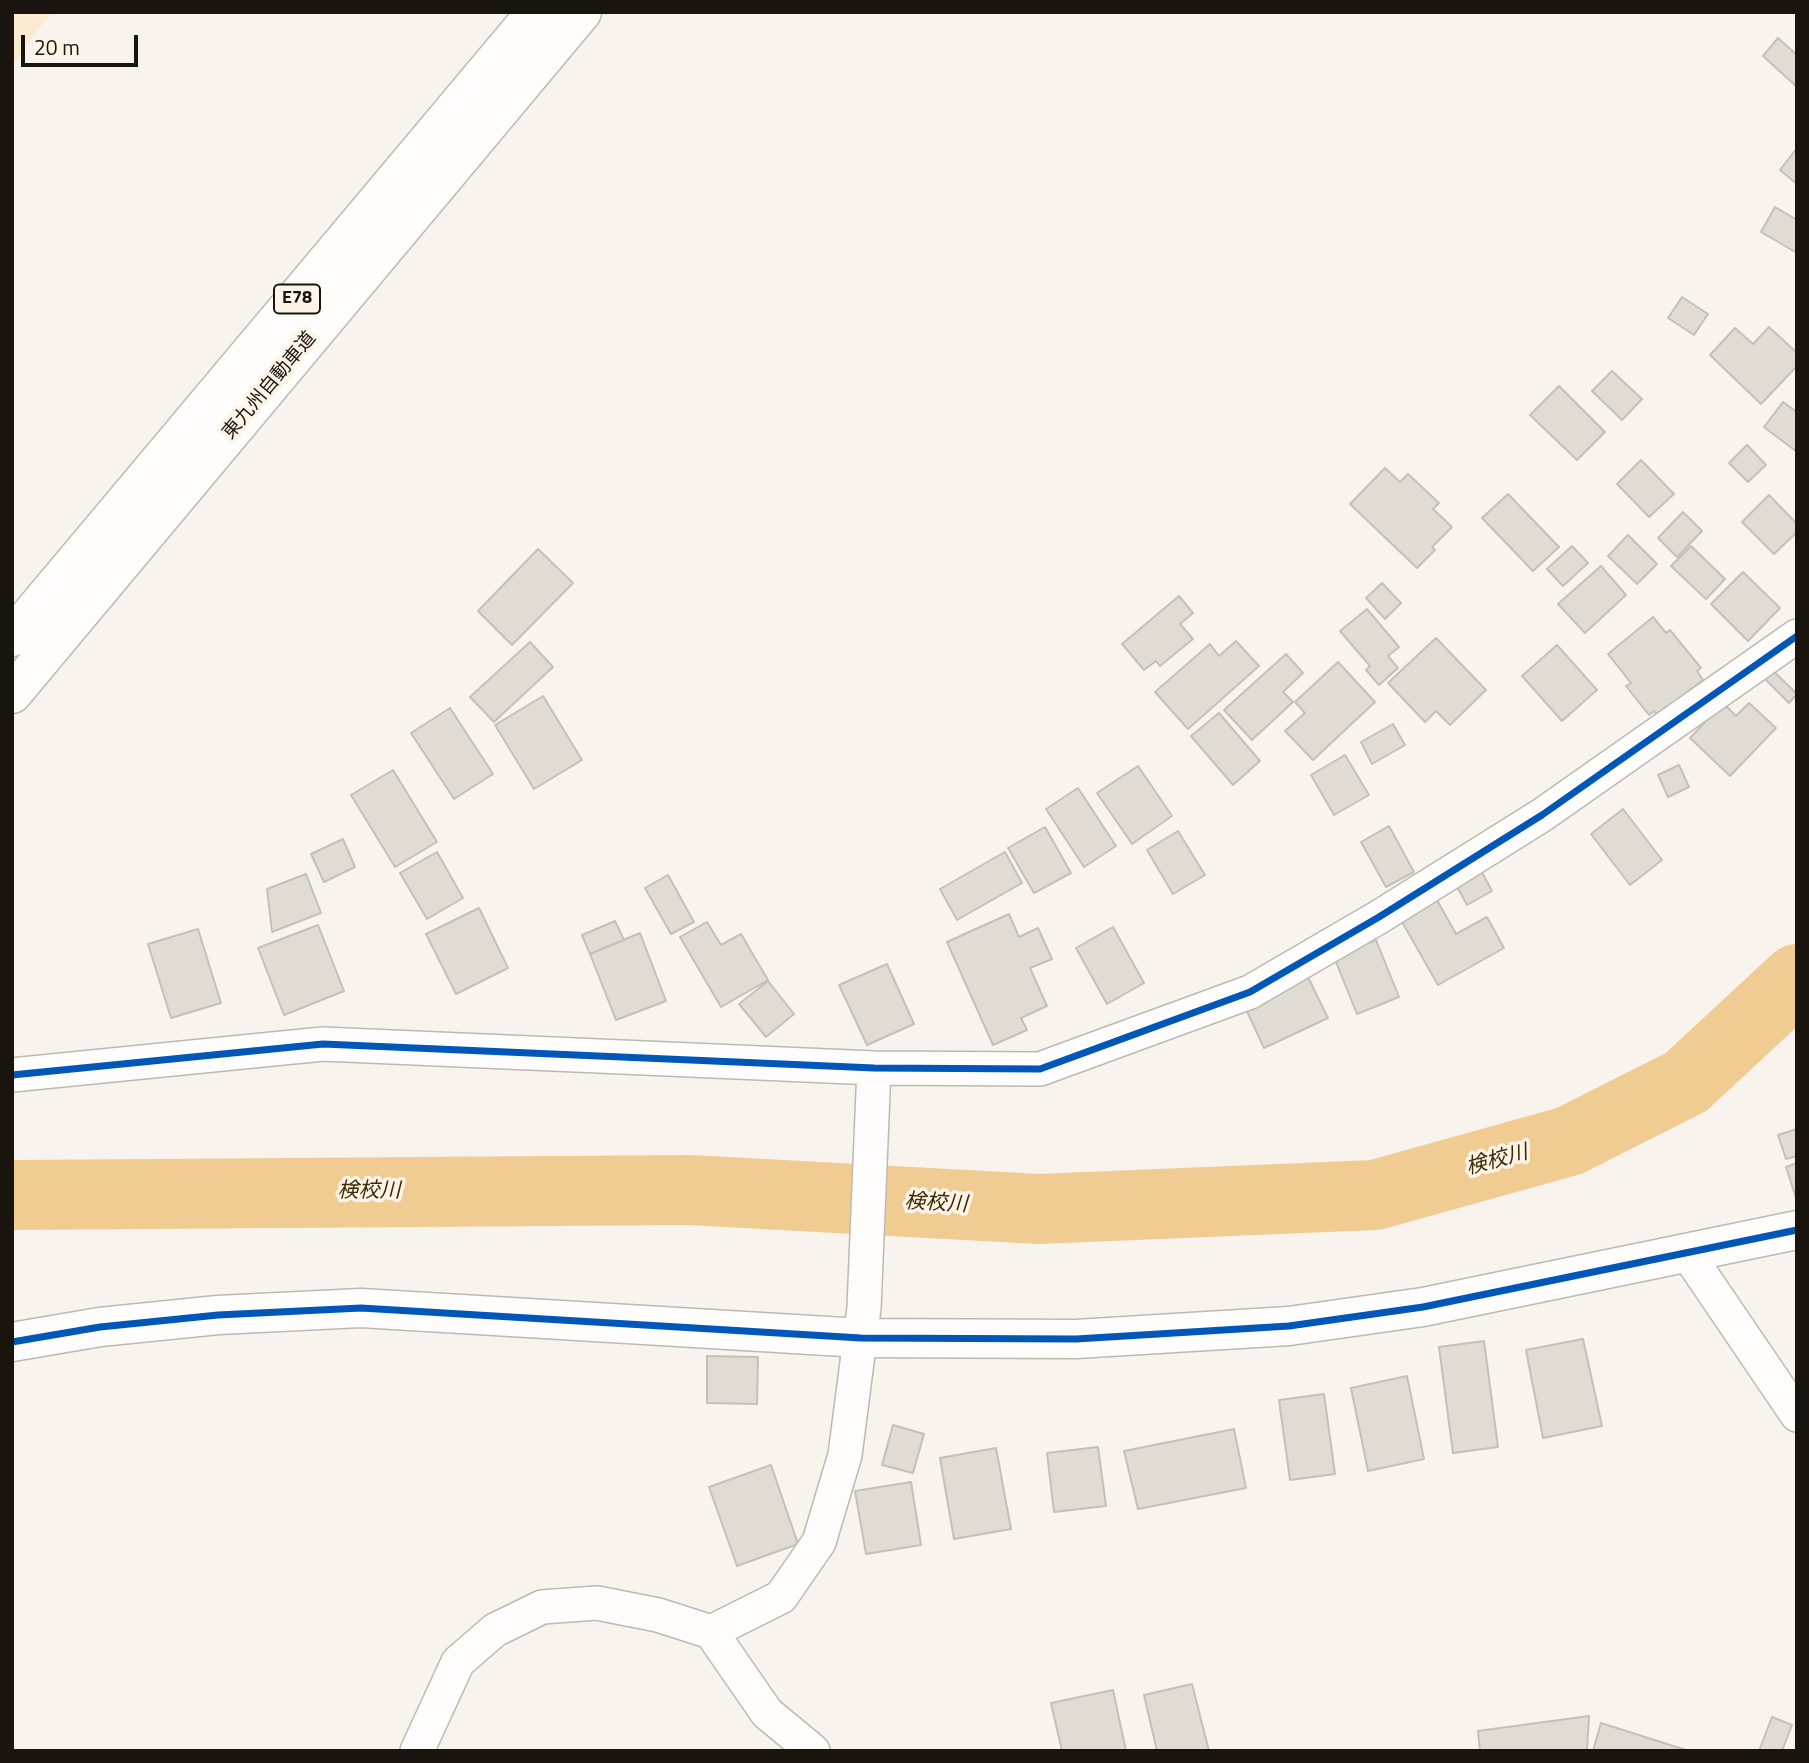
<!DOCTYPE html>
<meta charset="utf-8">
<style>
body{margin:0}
#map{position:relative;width:1809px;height:1763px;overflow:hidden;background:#f8f3ec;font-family:"Titillium Web",sans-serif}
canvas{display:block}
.frame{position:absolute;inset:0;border:14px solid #19140d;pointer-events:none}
.scale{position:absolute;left:21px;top:35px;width:117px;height:32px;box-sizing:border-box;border:4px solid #19140d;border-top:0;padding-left:9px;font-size:21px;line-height:24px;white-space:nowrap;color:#19140d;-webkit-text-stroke:5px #fdf4e7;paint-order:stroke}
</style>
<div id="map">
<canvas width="1809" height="1763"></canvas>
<div class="frame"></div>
<div class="scale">20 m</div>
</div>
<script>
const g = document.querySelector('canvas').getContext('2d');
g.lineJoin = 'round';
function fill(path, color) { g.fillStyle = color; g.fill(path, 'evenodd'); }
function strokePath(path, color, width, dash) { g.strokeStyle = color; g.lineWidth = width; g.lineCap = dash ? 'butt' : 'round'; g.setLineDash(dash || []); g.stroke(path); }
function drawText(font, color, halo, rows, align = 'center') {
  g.font = font + ' "Titillium Web","Noto Sans JP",sans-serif'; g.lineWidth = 7; g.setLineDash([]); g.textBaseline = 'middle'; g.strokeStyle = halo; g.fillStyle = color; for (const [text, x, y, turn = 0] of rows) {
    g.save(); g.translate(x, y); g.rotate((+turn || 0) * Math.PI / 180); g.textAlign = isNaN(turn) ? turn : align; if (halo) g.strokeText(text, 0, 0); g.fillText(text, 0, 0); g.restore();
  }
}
const green = new Path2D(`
 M 12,12 L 52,12 L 12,65 Z`);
const river = new Path2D(`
 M 12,1195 L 690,1190 L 1039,1209 L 1375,1195 L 1569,1141 L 1686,1082 L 1797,979`);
const building = new Path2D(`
 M 1778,38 L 1797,55 L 1797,87 L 1763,56 Z
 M 1797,148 L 1797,184 L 1780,170 Z
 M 1775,207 L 1797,220 L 1797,253 L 1761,232 Z
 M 1682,297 L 1708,314 L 1694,335 L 1668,318 Z
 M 1769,327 L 1797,353 L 1797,366 L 1761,404 L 1710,355 L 1735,328 L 1753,344 Z
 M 1612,371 L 1642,399 L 1622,420 L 1592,391 Z
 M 1559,386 L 1605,432 L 1577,460 L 1530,415 Z
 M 1783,402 L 1797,412 L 1797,452 L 1764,427 Z
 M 1747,445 L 1766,465 L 1748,482 L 1729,463 Z
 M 1641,460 L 1674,494 L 1649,517 L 1617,484 Z
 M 1385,468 L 1400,482 L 1408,474 L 1439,503 L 1433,509 L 1452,527 L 1432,547 L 1435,550 L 1417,568 L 1350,504 Z
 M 1508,494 L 1559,547 L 1533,571 L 1482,518 Z
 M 1769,495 L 1797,524 L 1797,532 L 1774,554 L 1742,522 Z
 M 1683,512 L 1702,531 L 1677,557 L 1658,538 Z
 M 1628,535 L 1657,564 L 1637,584 L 1608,556 Z
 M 1572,546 L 1588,563 L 1563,586 L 1547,569 Z
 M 1691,546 L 1725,579 L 1706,599 L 1671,566 Z
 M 538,549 L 573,583 L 512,645 L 478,611 Z
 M 1601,566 L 1626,595 L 1585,633 L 1558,604 Z
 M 1743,572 L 1780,608 L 1748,641 L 1711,604 Z
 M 1382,583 L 1401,603 L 1385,619 L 1366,598 Z
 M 1179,596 L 1193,613 L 1180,624 L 1193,639 L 1160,666 L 1156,661 L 1144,670 L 1122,644 Z
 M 1367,609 L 1399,647 L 1388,656 L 1398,668 L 1379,685 L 1366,670 L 1370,666 L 1340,631 Z
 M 1653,617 L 1666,633 L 1670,630 L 1701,668 L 1697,671 L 1703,680 L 1658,716 L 1654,711 L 1649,715 L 1626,686 L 1631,683 L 1608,654 Z
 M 1436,638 L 1486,690 L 1450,725 L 1436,711 L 1425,722 L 1388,683 Z
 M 1236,641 L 1259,666 L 1188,729 L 1155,692 L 1210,644 L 1219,656 Z
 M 530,642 L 553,667 L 494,722 L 470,697 Z
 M 1557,645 L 1597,690 L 1562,721 L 1522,676 Z
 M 1286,654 L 1303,673 L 1283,692 L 1293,702 L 1252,740 L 1224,710 Z
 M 1338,662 L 1375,702 L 1313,760 L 1285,731 L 1305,713 L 1295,702 Z
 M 1767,665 L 1797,694 L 1789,703 L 1759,673 Z
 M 543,696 L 582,760 L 534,789 L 495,725 Z
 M 1723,703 L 1736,716 L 1749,703 L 1776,728 L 1730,776 L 1690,738 Z
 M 450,708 L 493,774 L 454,799 L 411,733 Z
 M 1219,713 L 1260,761 L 1233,785 L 1191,736 Z
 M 1393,724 L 1405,745 L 1372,764 L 1361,742 Z
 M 1345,755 L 1369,795 L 1334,815 L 1311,775 Z
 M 1679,765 L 1689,787 L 1668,797 L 1658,775 Z
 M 1138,766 L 1172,816 L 1132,844 L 1097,793 Z
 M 393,770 L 437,842 L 395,867 L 351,795 Z
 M 1078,788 L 1116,846 L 1084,867 L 1046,809 Z
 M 1623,809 L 1662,860 L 1630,885 L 1591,834 Z
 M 1389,826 L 1414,872 L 1386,887 L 1361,842 Z
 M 1045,827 L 1071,873 L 1034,893 L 1008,848 Z
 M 1178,831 L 1205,875 L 1173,894 L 1147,850 Z
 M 343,839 L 355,867 L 324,882 L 311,854 Z
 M 437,852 L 463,898 L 427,919 L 400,873 Z
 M 1005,852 L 1022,883 L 957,920 L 940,889 Z
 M 1478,865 L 1492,891 L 1467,905 L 1453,879 Z
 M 306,874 L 321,913 L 272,932 L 267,889 Z
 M 668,875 L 694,922 L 671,934 L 645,888 Z
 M 1433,893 L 1456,934 L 1487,917 L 1504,948 L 1438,985 L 1397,913 Z
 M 479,908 L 508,968 L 456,994 L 426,934 Z
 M 1009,914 L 1019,937 L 1038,928 L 1052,959 L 1030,968 L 1047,1006 L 1021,1018 L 1027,1030 L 993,1045 L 947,942 Z
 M 615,921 L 624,940 L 590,954 L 582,935 Z
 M 707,922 L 721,945 L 741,934 L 768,980 L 721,1007 L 680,937 Z
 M 318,925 L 344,991 L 284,1015 L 258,948 Z
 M 1113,927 L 1144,983 L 1107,1004 L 1076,948 Z
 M 198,929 L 221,1003 L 171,1018 L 148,944 Z
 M 640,933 L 666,1001 L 616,1020 L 590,954 Z
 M 1376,940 L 1399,997 L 1357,1014 L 1334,957 Z
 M 887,964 L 914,1024 L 867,1045 L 839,985 Z
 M 1306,973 L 1328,1018 L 1264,1048 L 1243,1003 Z
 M 768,981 L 794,1014 L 766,1037 L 739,1004 Z
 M 1797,1129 L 1797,1156 L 1786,1159 L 1778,1135 Z
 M 1797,1163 L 1797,1201 L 1786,1167 Z
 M 1583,1339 L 1602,1426 L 1543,1438 L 1526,1350 Z
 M 1484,1341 L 1498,1447 L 1453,1453 L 1439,1347 Z
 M 707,1356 L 758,1357 L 757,1404 L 707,1403 Z
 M 1407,1376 L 1424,1459 L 1368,1471 L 1351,1388 Z
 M 1324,1394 L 1335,1474 L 1290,1480 L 1279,1400 Z
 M 893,1425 L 924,1434 L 913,1473 L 882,1465 Z
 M 1234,1429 L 1246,1488 L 1138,1509 L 1124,1451 Z
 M 1098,1447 L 1106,1506 L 1054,1512 L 1047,1453 Z
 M 996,1448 L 1011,1529 L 954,1539 L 940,1458 Z
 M 771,1465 L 798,1544 L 737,1566 L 709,1487 Z
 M 911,1482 L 921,1545 L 866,1554 L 855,1491 Z
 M 1192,1684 L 1209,1751 L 1157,1751 L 1144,1695 Z
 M 1113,1690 L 1126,1751 L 1062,1751 L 1051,1703 Z
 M 1589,1716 L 1587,1751 L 1480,1751 L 1478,1731 Z
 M 1772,1717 L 1792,1725 L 1782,1751 L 1759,1751 Z
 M 1601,1723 L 1689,1751 L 1593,1751 Z`);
const minor = new Path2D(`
 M 12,1075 L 323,1044 L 874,1068 L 1040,1069 L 1250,992 L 1379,917 L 1542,815 L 1797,636
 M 1687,1253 L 1797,1415
 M 711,1632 L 781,1597 L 819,1542 L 845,1455 L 864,1308 L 874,1068
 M 417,1751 L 458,1662 L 495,1630 L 542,1607 L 597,1603 L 658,1615 L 711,1632 L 767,1713 L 813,1751`);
const tertiary = new Path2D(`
 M 12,1342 L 100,1327 L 218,1315 L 361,1308 L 861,1338 L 1076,1339 L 1289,1326 L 1423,1307 L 1797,1230`);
const motorway = new Path2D(`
 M 12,637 L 536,12
 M 12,694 L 582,12`);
const cycleway = new Path2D(`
 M 12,1075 L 323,1044 L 874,1068 L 1040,1069 L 1250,992 L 1379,917 L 1542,815 L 1797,636
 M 12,1342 L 100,1327 L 218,1315 L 361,1308 L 861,1338 L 1076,1339 L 1289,1326 L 1423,1307 L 1797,1230`);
const shields = [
 [297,299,46]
];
const shieldNames = [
 ["E78",297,299]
];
const streetNames = [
 ["東九州自動車道",270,386,-50]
];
const waterNames = [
 ["検校川",1497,1161,-15],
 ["検校川",369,1192],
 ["検校川",936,1204,3]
];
fill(green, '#fcebd1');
strokePath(river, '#f0cc93', 70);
fill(building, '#e0dbd3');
strokePath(building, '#c4c0b9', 2);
strokePath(minor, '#bdb9b2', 36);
strokePath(tertiary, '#bdb9b2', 41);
strokePath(motorway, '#bdb9b2', 41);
strokePath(minor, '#fefdfc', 33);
strokePath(tertiary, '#fefdfc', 38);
strokePath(motorway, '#fefdfc', 38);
strokePath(cycleway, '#0057b8', 7);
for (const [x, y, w] of shields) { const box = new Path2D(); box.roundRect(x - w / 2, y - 14.5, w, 29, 5); g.fillStyle = '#fdf4e7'; g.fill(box); strokePath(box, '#19140d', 2); }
drawText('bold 18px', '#19140d', null, shieldNames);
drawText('19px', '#19140d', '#fdf4e7', streetNames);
drawText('italic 21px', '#3c2905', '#fdf4e7', waterNames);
</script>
